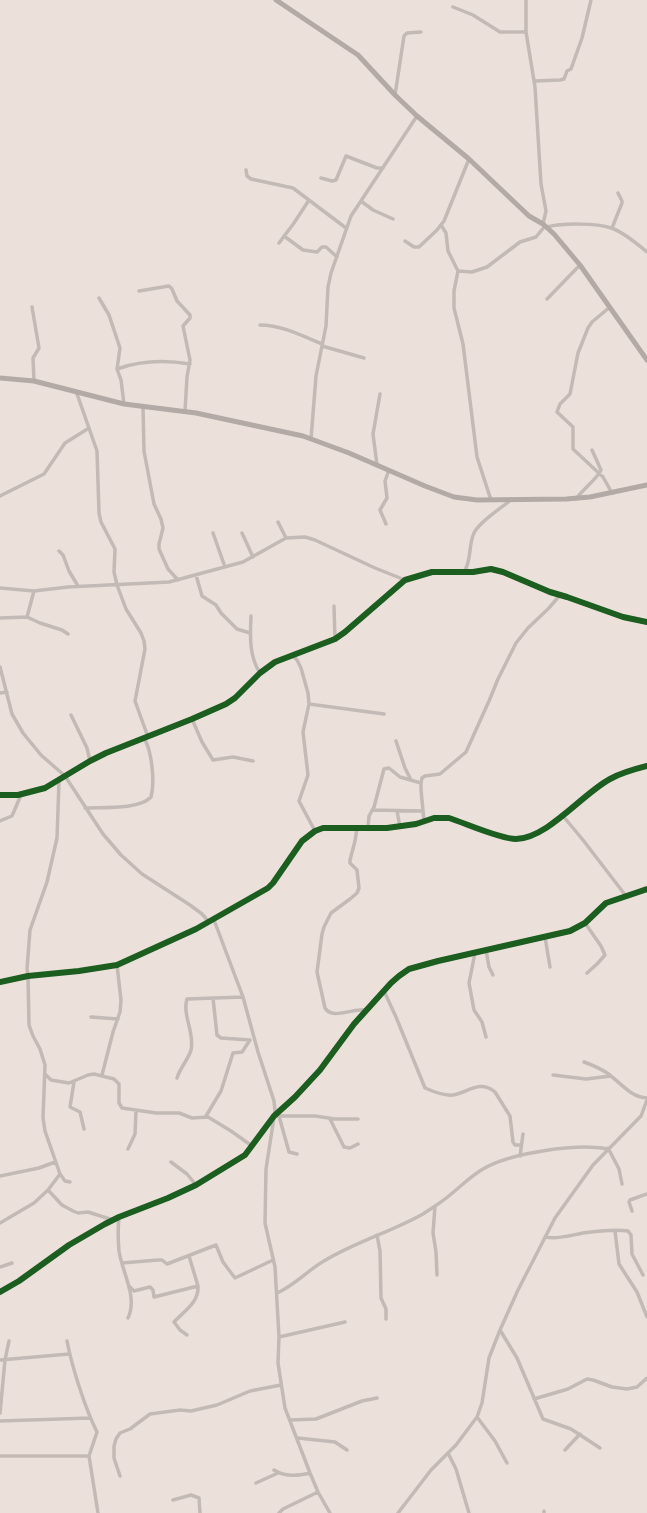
<!DOCTYPE html>
<style>
body{margin:0}
canvas{display:block;background:#ebe1da}
</style>
<canvas width="647" height="1513"></canvas>
<script>
const g = document.querySelector('canvas').getContext('2d');
g.lineJoin = 'round';
function strokePath(path, color, width, dash) { g.strokeStyle = color; g.lineWidth = width; g.lineCap = dash ? 'butt' : 'round'; g.setLineDash(dash || []); g.stroke(path); }
const street = new Path2D(`
 M 526,0 L 526,32 L 535,87 L 541,184 L 546,211 L 543,224
 M 453,7 L 473,15 L 500,32 L 526,32
 M 535,81 L 560,80 L 564,79 L 567,71 L 571,69 L 582,38 L 591,0
 M 395,95 L 404,36 L 407,33 L 421,32
 M 246,170 L 247,176 L 251,179 L 293,188 L 346,228
 M 321,178 L 332,181 L 336,180 L 346,156 L 377,168 L 383,168
 M 361,201 L 373,210 L 393,219
 M 441,225 L 446,233 L 448,251 L 458,271 L 454,291 L 454,308 L 463,344 L 477,457 L 491,500
 M 547,227 C 562,223 597,223 611,228 C 624,232 637,244 647,252
 M 612,228 L 622,203 L 622,201 L 618,193
 M 284,236 L 303,250 L 317,252 L 322,247 L 326,247 L 337,257
 M 405,241 L 414,247 L 419,247 L 437,230 L 444,221 L 469,159
 M 279,243 L 294,223 L 309,200
 M 458,271 L 472,272 L 487,267 L 520,242 L 536,237 L 545,226
 M 139,291 L 169,286 L 172,289 L 177,301 L 190,315 L 190,318 L 183,326 L 190,360 L 187,377 L 185,411
 M 99,298 L 109,315 L 120,348 L 117,369 L 121,380 L 124,404
 M 547,299 L 580,265
 M 32,307 L 39,348 L 33,358 L 34,381
 M 610,307 L 592,322 L 588,328 L 578,353 L 570,394 L 560,404 L 557,412 L 573,427 L 573,449 L 603,477 L 612,493
 M 260,325 C 282,325 303,336 322,344
 M 322,346 L 364,358
 M 117,369 C 139,361 166,360 190,364
 M 76,391 L 97,451 L 99,513 L 101,522 L 115,549 L 114,572 L 117,585 L 126,609 L 141,633 L 144,641 L 145,649 L 135,701 L 148,737
 M 143,407 L 144,451 L 154,504 L 161,519 L 163,528 L 159,544 L 159,549 L 168,569 L 178,580
 M 311,439 L 316,376 L 326,326 L 328,287 L 331,273 L 351,216 L 417,116
 M 377,465 L 373,434 L 380,394
 M 0,496 L 44,474 L 65,443 L 89,428
 M 576,499 C 582,490 598,478 601,470 L 592,450
 M 278,522 L 286,538
 M 386,524 L 380,510 L 387,498 L 385,481 L 389,470
 M 213,533 L 225,567
 M 242,533 L 253,557
 M 59,551 L 63,555 L 69,571 L 78,586
 M 464,572 C 472,560 468,546 474,533 C 479,522 501,508 511,500
 M 196,575 L 202,596 L 216,605 L 221,613 L 237,629 L 250,633
 M 0,588 L 34,591 L 68,587 L 169,582 L 243,562 L 286,538 L 305,537 L 315,540 L 375,568 L 405,580
 M 334,606 L 335,639
 M 251,616 C 250,636 249,656 260,673
 M 27,617 L 34,591
 M 0,618 L 27,617 L 40,623 L 62,630 L 68,634
 M 292,655 L 297,660 L 301,668 L 308,693 L 309,704 L 303,732 L 308,775 L 299,801 L 315,831
 M 0,667 L 12,714 L 23,733 L 41,755 L 65,776 L 103,834 L 121,855 L 142,874 L 190,905 L 202,914 L 209,922
 M 0,693 L 7,692
 M 309,704 L 384,714
 M 71,715 L 87,748 L 90,761
 M 192,719 L 202,742 L 213,760 L 233,757 L 253,761
 M 396,741 L 405,768 L 411,780
 M 59,781 L 57,838 L 47,882 L 30,930 L 27,969 L 28,976 L 29,1025 L 33,1036 L 40,1049 L 45,1065 L 43,1118 L 45,1131 L 60,1174 L 65,1181 L 70,1182
 M 85,808 C 102,807 139,810 151,797 C 155,782 152,751 144,738
 M 372,810 L 423,811
 M 397,811 L 400,827
 M 563,816 L 583,840 L 626,896
 M 0,821 L 12,816 L 21,795
 M 424,821 L 421,790 L 421,783 L 422,778 L 425,776 L 440,774 L 466,752 L 489,701 L 498,679 L 516,643 L 528,628 L 549,608 L 560,595
 M 357,828 L 355,841 L 350,860 L 350,863 L 357,870 L 359,888 L 357,893 L 350,899 L 331,913 L 324,927 L 322,934 L 317,972 L 325,1008 C 332,1020 353,1008 366,1010
 M 368,828 L 369,816 L 374,807 L 384,769 L 389,768 L 400,777 L 421,783
 M 214,920 L 243,997 L 258,1052 L 274,1101 L 275,1111 L 266,1169 L 265,1223 L 275,1267 L 279,1337 L 278,1363 L 285,1408 L 310,1473 L 318,1492 L 330,1513
 M 585,923 L 601,946 L 605,955 L 597,964 L 587,973
 M 545,937 L 550,967
 M 486,950 L 489,967 L 493,975
 M 475,953 L 469,983 L 474,1010 L 482,1022 L 486,1037
 M 0,982 L 28,976 L 79,971 L 117,965 L 196,929 L 268,888 L 273,883 L 302,841 L 315,831 L 323,828 L 387,828 L 416,824 L 434,818 L 449,818 C 465,823 500,839 516,839 C 548,838 582,794 610,779 C 621,773 635,769 647,766
 M 384,991 L 396,1017 L 425,1088 C 434,1092 444,1096 453,1095 C 468,1093 479,1079 495,1092 L 510,1116 L 513,1142 L 515,1145 L 521,1145
 M 213,998 L 217,1035 L 221,1038 L 250,1040
 M 91,1017 L 118,1019
 M 584,1062 C 592,1065 600,1068 607,1073 C 620,1082 630,1097 647,1098
 M 46,1075 L 51,1080 L 69,1083 L 88,1075 L 94,1074 L 114,1079 L 119,1084 L 119,1103 L 122,1108 L 156,1113 L 179,1113 L 192,1118 L 208,1117 L 231,1131 L 252,1146
 M 102,1075 L 113,1032 L 120,1012 L 121,1000 L 117,965
 M 553,1075 L 586,1079 L 611,1076
 M 177,1078 C 180,1068 189,1058 191,1050 C 195,1033 182,1015 187,999 L 243,997
 M 74,1082 L 70,1107 L 80,1112 L 84,1129
 M 206,1116 L 221,1091 L 233,1053 L 242,1052 L 250,1040
 M 274,1116 L 315,1116 L 335,1119 L 358,1119
 M 279,1116 L 289,1152 L 297,1154
 M 330,1119 L 344,1147 L 350,1148 L 358,1144
 M 608,1148 L 619,1169 L 622,1184
 M 128,1149 L 135,1134 L 136,1111
 M 520,1156 L 523,1134
 M 171,1162 L 187,1174 L 196,1185
 M 0,1176 L 39,1168 L 55,1162
 M 48,1190 L 62,1205 L 73,1211 L 78,1213 L 88,1212 L 113,1220
 M 435,1206 L 433,1233 L 436,1252 L 437,1275
 M 632,1211 L 629,1202 L 630,1200 L 647,1194
 M 119,1217 C 118,1227 118,1240 119,1251 C 122,1272 138,1297 128,1318
 M 0,1223 L 34,1203 L 48,1190 L 60,1174
 M 615,1231 L 619,1264 L 637,1292 L 647,1317
 M 377,1235 L 380,1251 L 381,1298 L 386,1309 L 386,1319
 M 545,1237 C 557,1240 572,1235 583,1233 C 598,1231 614,1229 628,1231 L 631,1235 L 632,1254 L 643,1275
 M 189,1256 L 198,1286
 M 122,1263 L 158,1260 L 162,1260 L 167,1264 L 216,1245 L 223,1262 L 235,1278 L 273,1260
 M 0,1267 L 12,1263
 M 129,1286 L 134,1291 L 150,1287 L 153,1290 L 154,1297 L 198,1286 C 199,1303 184,1311 174,1322 L 180,1330 L 187,1335
 M 277,1293 C 295,1285 308,1270 324,1261 C 355,1242 391,1232 423,1214 C 432,1208 442,1202 450,1195 C 461,1186 471,1176 483,1169 C 510,1153 577,1143 607,1149
 M 500,1330 L 517,1358 L 543,1419 L 571,1429 L 600,1448
 M 279,1337 L 345,1322
 M 67,1341 C 72,1367 85,1408 97,1432 L 89,1456 L 98,1513
 M 0,1360 L 69,1354
 M 534,1399 L 568,1389 L 587,1379 L 593,1380 L 612,1387 L 627,1389 L 637,1387 L 647,1378
 M 0,1413 L 5,1360 L 9,1341
 M 477,1417 L 495,1441 L 507,1463
 M 290,1420 L 316,1419 L 362,1401 L 377,1398
 M 0,1421 L 90,1418
 M 298,1438 L 335,1442 L 347,1450
 M 565,1450 L 580,1434
 M 448,1453 L 456,1469 L 469,1513
 M 0,1456 L 89,1456
 M 274,1470 C 285,1477 297,1476 310,1473
 M 120,1476 L 114,1458 L 114,1446 L 116,1439 L 120,1433 L 130,1429 L 150,1414 L 180,1410 L 191,1411 L 217,1405 L 250,1391 L 281,1385
 M 256,1483 L 278,1473
 M 173,1500 L 191,1495 L 199,1498 L 200,1513
 M 544,1511 L 544,1513
 M 279,1513 L 283,1509 L 318,1492
 M 398,1513 L 431,1470 L 456,1445 L 477,1417 L 482,1403 L 489,1358 L 500,1330 L 518,1290 L 555,1218 L 593,1165 L 641,1116 L 647,1100`);
const secondary = new Path2D(`
 M 276,0 L 358,55 L 395,95 L 417,116 L 469,159 L 529,216 L 543,224 L 554,234 L 580,265 L 647,360
 M 0,378 L 34,381 L 124,404 L 196,413 L 303,436 L 349,453 L 425,486 L 454,497 L 477,500 L 566,499 L 590,497 L 647,485
 M 0,795 L 18,795 L 45,788 L 90,761 L 106,753 L 192,719 L 226,704 L 235,698 L 260,673 L 275,662 L 335,639 L 345,632 L 405,580 L 432,572 L 473,572 L 491,569 L 503,572 L 550,592 L 567,597 L 623,617 L 647,622
 M 0,1292 L 19,1281 L 69,1245 L 105,1224 L 119,1217 L 168,1198 L 196,1185 L 245,1155 L 274,1116 L 295,1097 L 320,1070 L 354,1024 L 391,983 L 399,976 L 409,969 L 438,961 L 570,931 L 585,923 L 606,903 L 647,889`);
const cycleway = new Path2D(`
 M 0,795 L 18,795 L 45,788 L 90,761 L 106,753 L 192,719 L 226,704 L 235,698 L 260,673 L 275,662 L 335,639 L 345,632 L 405,580 L 432,572 L 473,572 L 491,569 L 503,572 L 550,592 L 567,597 L 623,617 L 647,622
 M 0,982 L 28,976 L 79,971 L 117,965 L 196,929 L 268,888 L 273,883 L 302,841 L 315,831 L 323,828 L 387,828 L 416,824 L 434,818 L 449,818 C 465,823 500,839 516,839 C 548,838 582,794 610,779 C 621,773 635,769 647,766
 M 0,1292 L 19,1281 L 69,1245 L 105,1224 L 119,1217 L 168,1198 L 196,1185 L 245,1155 L 274,1116 L 295,1097 L 320,1070 L 354,1024 L 391,983 L 399,976 L 409,969 L 438,961 L 570,931 L 585,923 L 606,903 L 647,889`);
strokePath(street, '#c3bab5', 3.5);
strokePath(secondary, '#b4aaa5', 5);
strokePath(cycleway, '#1b5e20', 6);
</script>
